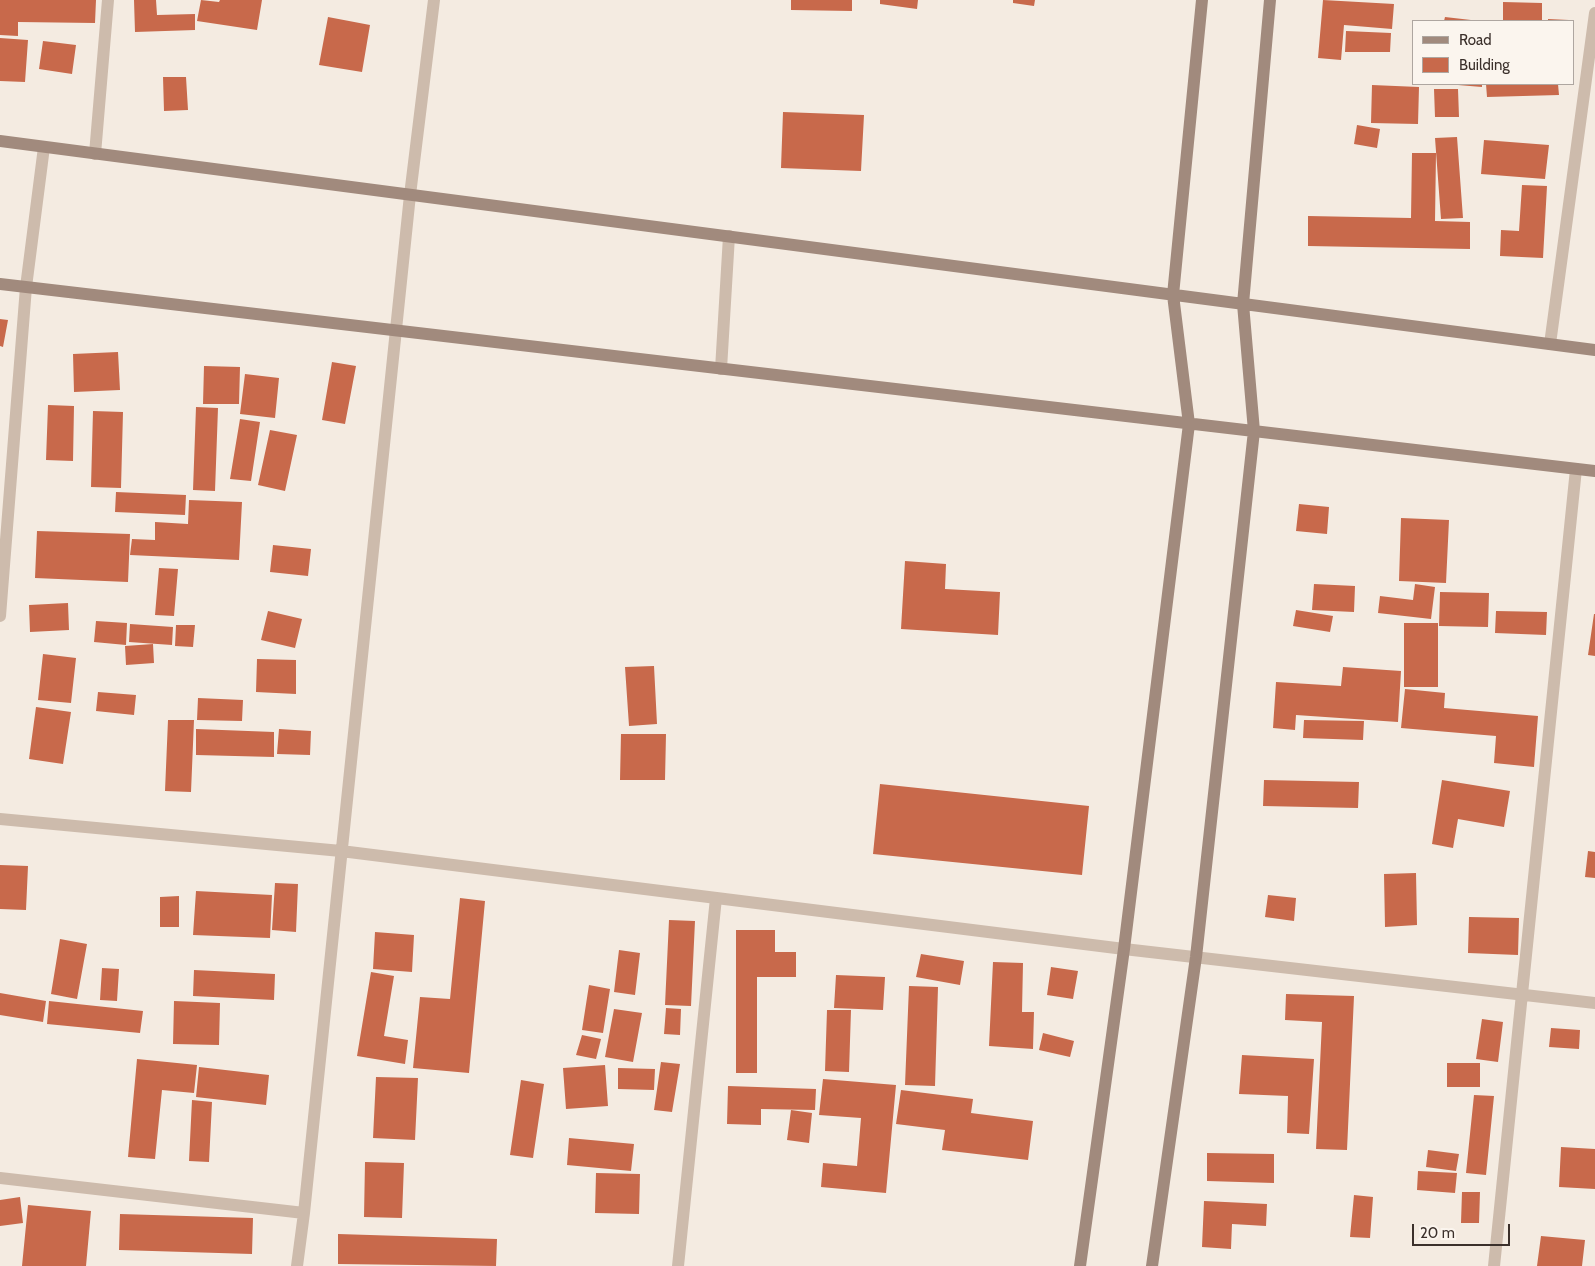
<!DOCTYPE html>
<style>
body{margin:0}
#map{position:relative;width:1595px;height:1266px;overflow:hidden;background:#f4ebe1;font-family:Cabin,sans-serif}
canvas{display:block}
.legend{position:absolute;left:1412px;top:20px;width:162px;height:65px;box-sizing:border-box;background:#fbf5ee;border:1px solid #aea6a0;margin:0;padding:6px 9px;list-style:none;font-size:15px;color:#3b302b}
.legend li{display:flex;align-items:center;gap:10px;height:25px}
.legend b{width:25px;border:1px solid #aea6a0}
.scale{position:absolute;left:1412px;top:1224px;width:98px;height:22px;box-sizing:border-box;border:2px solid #3b302b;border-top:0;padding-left:6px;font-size:15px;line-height:18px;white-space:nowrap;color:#3b302b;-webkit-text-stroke:4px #fbf5ee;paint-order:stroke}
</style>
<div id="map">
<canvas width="1595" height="1266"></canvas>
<ul class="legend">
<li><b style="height:6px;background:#a18a7d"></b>Road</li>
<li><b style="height:14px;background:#c8694b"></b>Building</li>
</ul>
<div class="scale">20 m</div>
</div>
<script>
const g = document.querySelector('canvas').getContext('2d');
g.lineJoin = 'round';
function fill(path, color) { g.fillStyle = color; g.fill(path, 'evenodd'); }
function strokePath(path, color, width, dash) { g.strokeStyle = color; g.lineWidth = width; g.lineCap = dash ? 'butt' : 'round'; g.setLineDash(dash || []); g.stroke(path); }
const building = new Path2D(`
 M 0,0 L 96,0 L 95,23 L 18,22 L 18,36 L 0,35 Z
 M 134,0 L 156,0 L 157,15 L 195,14 L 195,30 L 135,32 Z
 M 201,0 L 219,2 L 220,0 L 262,0 L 257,30 L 197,21 Z
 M 791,0 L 852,0 L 852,11 L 791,10 Z
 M 880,0 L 918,0 L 917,9 L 880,4 Z
 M 1013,0 L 1035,0 L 1034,6 L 1013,3 Z
 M 1323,0 L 1394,4 L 1392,29 L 1344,25 L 1341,60 L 1318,58 Z
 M 1503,2 L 1542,3 L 1542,21 L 1503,21 Z
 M 328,17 L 370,25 L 362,72 L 319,65 Z
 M 1445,17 L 1471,20 L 1471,21 L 1444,21 Z
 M 1548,19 L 1569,20 L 1569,21 L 1548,21 Z
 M 1346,31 L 1391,33 L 1390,52 L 1345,52 Z
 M 0,38 L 28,40 L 25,82 L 0,81 Z
 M 43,41 L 76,45 L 72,74 L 39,69 Z
 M 163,77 L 186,77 L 188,110 L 164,111 Z
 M 1446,84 L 1482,84 L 1482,87 Z
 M 1486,84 L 1558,84 L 1559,95 L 1487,97 Z
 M 1372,85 L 1419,87 L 1418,124 L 1371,123 Z
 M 1434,89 L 1458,89 L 1459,117 L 1435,117 Z
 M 783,112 L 864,115 L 861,171 L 781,168 Z
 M 1357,125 L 1380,129 L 1377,148 L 1354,144 Z
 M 1457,137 L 1463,218 L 1441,219 L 1435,138 Z
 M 1484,140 L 1549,145 L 1545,179 L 1481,174 Z
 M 1412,153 L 1436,153 L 1435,221 L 1470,222 L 1470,249 L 1308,246 L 1308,216 L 1411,218 Z
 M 1522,185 L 1547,186 L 1543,258 L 1500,256 L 1501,230 L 1519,231 Z
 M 0,319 L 8,320 L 3,347 L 0,346 Z
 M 118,352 L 120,390 L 74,392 L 73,354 Z
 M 332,362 L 356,366 L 345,424 L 322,420 Z
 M 204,366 L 240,367 L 239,404 L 203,404 Z
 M 245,374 L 279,378 L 275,418 L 240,414 Z
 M 48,405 L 74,406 L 73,461 L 46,460 Z
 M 196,407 L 218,408 L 215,491 L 193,490 Z
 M 93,411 L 123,412 L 121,488 L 91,487 Z
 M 240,419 L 260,422 L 251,481 L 230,479 Z
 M 270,430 L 297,435 L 285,491 L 258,485 Z
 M 116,492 L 186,495 L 185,515 L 115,512 Z
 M 189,500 L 242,502 L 239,560 L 130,555 L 132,539 L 155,540 L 155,522 L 188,524 Z
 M 1299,504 L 1329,507 L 1327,534 L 1296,531 Z
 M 1401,518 L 1449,520 L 1446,583 L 1399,581 Z
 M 37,531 L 130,534 L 128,582 L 35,578 Z
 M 273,545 L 311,549 L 308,576 L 270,572 Z
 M 905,561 L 946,564 L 945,589 L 1000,592 L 998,635 L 901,629 Z
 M 159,568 L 178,569 L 174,616 L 155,615 Z
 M 1314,584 L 1355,586 L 1354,612 L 1312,610 Z
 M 1415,584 L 1435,587 L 1431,619 L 1378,613 L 1380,596 L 1413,600 Z
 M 1440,592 L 1489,593 L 1488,627 L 1439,626 Z
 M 68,603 L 69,630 L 30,632 L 29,605 Z
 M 1296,610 L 1333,616 L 1330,632 L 1293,626 Z
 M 268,611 L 302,619 L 295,648 L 261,640 Z
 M 1496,611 L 1547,612 L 1546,635 L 1495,633 Z
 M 1594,614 L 1595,614 L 1595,656 L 1588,655 Z
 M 96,621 L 127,623 L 126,645 L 94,642 Z
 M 1404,623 L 1438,623 L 1438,687 L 1404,687 Z
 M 130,624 L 173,627 L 172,645 L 129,642 Z
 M 176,625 L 195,625 L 193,647 L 175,646 Z
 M 153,644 L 154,663 L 126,665 L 125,646 Z
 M 43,654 L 76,658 L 71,703 L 38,700 Z
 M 257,659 L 296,660 L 296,694 L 256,692 Z
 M 654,666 L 657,724 L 629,726 L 625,667 Z
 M 1343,667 L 1401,671 L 1398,722 L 1296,715 L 1295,730 L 1273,728 L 1276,682 L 1341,686 Z
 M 1405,689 L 1445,693 L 1444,708 L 1538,716 L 1534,767 L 1494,763 L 1496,736 L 1401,728 Z
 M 98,692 L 136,695 L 134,715 L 96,711 Z
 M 198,698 L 243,700 L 242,721 L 197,720 Z
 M 36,707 L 71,712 L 63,764 L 29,759 Z
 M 168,720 L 194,720 L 191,792 L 165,791 Z
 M 1304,720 L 1364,721 L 1363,740 L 1303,738 Z
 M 196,729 L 274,732 L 274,757 L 196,755 Z
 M 279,729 L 311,731 L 310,755 L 277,754 Z
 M 621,734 L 666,734 L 665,780 L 620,780 Z
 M 1264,780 L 1359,782 L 1358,808 L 1263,806 Z
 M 1442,780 L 1510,791 L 1504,827 L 1458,819 L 1453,848 L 1432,844 Z
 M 880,784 L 1089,806 L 1082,875 L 873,854 Z
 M 1588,851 L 1595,852 L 1595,878 L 1585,877 Z
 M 0,865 L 28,866 L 26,910 L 0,909 Z
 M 1416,873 L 1417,925 L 1385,927 L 1384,874 Z
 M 275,883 L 298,884 L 296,932 L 272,930 Z
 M 196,891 L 272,895 L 270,938 L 193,935 Z
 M 1268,895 L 1296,898 L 1294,921 L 1265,917 Z
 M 179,896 L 179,927 L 160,927 L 160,897 Z
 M 460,898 L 485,901 L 469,1073 L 413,1068 L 420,997 L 450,999 Z
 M 1469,917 L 1519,918 L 1518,955 L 1468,953 Z
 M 669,920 L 695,921 L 691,1006 L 665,1005 Z
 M 736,930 L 775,930 L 775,952 L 796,952 L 796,977 L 757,977 L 757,1073 L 736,1073 Z
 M 375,932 L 414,935 L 412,972 L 373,969 Z
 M 60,939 L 87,944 L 77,999 L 51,994 Z
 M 619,950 L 640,953 L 635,995 L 614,992 Z
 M 921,954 L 964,961 L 960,985 L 916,977 Z
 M 993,962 L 1023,963 L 1022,1012 L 1034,1012 L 1033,1049 L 989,1046 Z
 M 1051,967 L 1078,971 L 1073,999 L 1047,995 Z
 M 102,968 L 119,969 L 117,1001 L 100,1000 Z
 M 194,970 L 275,974 L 274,1000 L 193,996 Z
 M 371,972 L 394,976 L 384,1036 L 408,1040 L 405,1064 L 357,1056 Z
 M 836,975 L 885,977 L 883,1010 L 834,1008 Z
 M 589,985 L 610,989 L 603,1033 L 582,1030 Z
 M 909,986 L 938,987 L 935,1086 L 905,1085 Z
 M 0,993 L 46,1001 L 43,1022 L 0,1015 Z
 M 1286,994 L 1354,996 L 1347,1150 L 1316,1149 L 1322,1022 L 1285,1020 Z
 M 49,1001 L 143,1011 L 140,1033 L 47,1024 Z
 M 174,1001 L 220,1003 L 219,1045 L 173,1044 Z
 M 666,1008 L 681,1009 L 680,1035 L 664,1034 Z
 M 614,1009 L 642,1013 L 633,1062 L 605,1057 Z
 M 827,1010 L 851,1010 L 849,1072 L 825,1071 Z
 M 1482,1019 L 1503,1022 L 1498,1062 L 1476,1059 Z
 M 1551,1028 L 1580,1030 L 1579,1049 L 1549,1047 Z
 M 1043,1033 L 1074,1041 L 1070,1057 L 1039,1050 Z
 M 582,1035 L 601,1039 L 596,1059 L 576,1055 Z
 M 1242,1055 L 1314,1059 L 1309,1134 L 1287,1133 L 1288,1096 L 1239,1094 Z
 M 137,1059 L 197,1065 L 194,1093 L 162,1090 L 155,1159 L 128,1157 Z
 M 661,1062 L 680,1064 L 672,1112 L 654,1110 Z
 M 1447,1063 L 1480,1063 L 1480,1087 L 1447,1087 Z
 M 605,1065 L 608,1106 L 566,1109 L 563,1068 Z
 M 199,1067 L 269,1075 L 266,1105 L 196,1097 Z
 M 618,1068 L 655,1069 L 654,1090 L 618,1089 Z
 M 376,1077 L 418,1078 L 415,1140 L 373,1138 Z
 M 823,1079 L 896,1085 L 886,1193 L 821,1187 L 823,1163 L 857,1166 L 861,1118 L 819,1115 Z
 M 521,1080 L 544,1084 L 533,1158 L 510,1155 Z
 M 728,1086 L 816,1089 L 815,1110 L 761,1109 L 761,1125 L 727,1124 Z
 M 901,1090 L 973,1099 L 971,1113 L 1033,1121 L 1028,1160 L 942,1150 L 945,1130 L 896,1124 Z
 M 1474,1095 L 1494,1096 L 1486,1175 L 1466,1173 Z
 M 192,1100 L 212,1102 L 209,1162 L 189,1161 Z
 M 791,1110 L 812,1113 L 809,1143 L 787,1140 Z
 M 569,1138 L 634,1144 L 631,1171 L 567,1165 Z
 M 1561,1147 L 1595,1149 L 1595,1189 L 1559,1187 Z
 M 1428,1150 L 1459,1154 L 1456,1171 L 1426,1167 Z
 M 1207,1153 L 1274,1154 L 1274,1183 L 1207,1181 Z
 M 365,1162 L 404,1163 L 402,1218 L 364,1217 Z
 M 1418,1171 L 1457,1173 L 1455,1193 L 1417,1190 Z
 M 596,1173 L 640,1174 L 639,1214 L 595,1213 Z
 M 1462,1192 L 1480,1192 L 1479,1223 L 1461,1223 Z
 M 1354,1195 L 1373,1197 L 1370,1238 L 1350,1237 Z
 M 20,1197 L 23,1223 L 0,1226 L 0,1200 Z
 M 1204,1201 L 1267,1204 L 1266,1226 L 1232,1224 L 1231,1249 L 1202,1247 Z
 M 28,1205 L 91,1211 L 86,1266 L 22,1266 Z
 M 120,1214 L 253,1218 L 252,1254 L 119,1250 Z
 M 338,1234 L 497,1239 L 496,1266 L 338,1264 Z
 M 1541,1236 L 1585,1240 L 1582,1266 L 1537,1266 Z`);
const street = new Path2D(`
 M 95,154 L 108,0
 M 1550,344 L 1595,13
 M 721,369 L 729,236
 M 0,616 L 26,287 L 44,147
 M 0,819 L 341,851 L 1124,949 L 1595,1003
 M 0,1178 L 304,1213
 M 297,1266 L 304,1213 L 410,195 L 434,0
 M 678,1266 L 716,898
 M 1494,1266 L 1576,469`);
const secondary = new Path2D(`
 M 0,141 L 1595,350
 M 0,284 L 1595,471
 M 1080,1266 L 1124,949 L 1189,424 L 1173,295 L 1202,0
 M 1152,1266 L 1196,957 L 1254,431 L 1243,304 L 1270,0`);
fill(building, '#c8694b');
strokePath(street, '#cdbbac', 12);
strokePath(secondary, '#a18a7d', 12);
</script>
